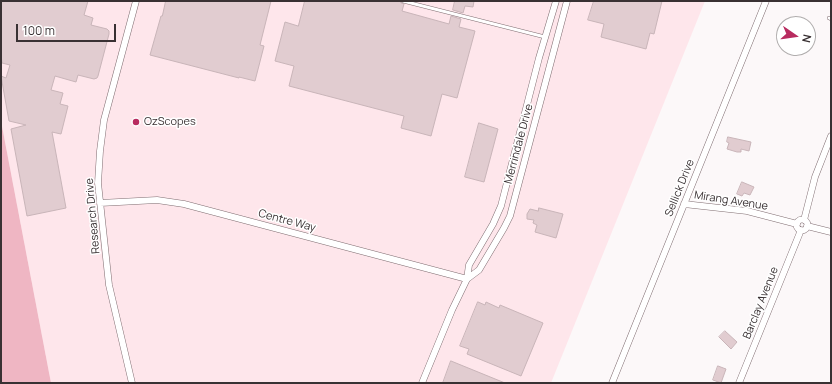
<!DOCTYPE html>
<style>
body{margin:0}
#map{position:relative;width:832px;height:384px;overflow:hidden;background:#fcf8f9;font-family:Manrope,sans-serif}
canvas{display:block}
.frame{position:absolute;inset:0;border:2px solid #393133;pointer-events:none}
.north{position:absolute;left:776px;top:16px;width:40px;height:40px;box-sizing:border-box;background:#fff;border:1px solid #b0adad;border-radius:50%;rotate:103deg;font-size:11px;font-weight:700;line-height:16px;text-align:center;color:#393133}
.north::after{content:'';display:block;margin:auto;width:14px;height:18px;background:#b82b5f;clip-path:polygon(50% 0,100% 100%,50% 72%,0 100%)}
.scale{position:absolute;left:16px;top:24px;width:100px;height:18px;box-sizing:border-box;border:2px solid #393133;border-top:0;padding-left:5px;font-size:12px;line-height:14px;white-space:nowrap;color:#393133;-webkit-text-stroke:3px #fff;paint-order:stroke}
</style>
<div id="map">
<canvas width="832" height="384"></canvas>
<div class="frame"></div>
<div class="north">N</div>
<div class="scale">100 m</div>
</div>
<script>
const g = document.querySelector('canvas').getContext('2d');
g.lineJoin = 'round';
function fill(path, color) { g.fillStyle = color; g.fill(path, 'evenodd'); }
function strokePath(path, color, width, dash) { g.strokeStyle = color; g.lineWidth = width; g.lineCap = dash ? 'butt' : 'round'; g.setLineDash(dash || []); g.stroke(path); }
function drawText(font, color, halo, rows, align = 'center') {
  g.font = font + ' Manrope,sans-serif'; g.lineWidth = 3; g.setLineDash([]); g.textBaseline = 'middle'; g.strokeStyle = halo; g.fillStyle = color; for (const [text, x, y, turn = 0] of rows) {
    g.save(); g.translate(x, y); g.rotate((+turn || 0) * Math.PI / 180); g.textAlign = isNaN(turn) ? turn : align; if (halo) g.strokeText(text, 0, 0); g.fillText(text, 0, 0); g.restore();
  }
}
const built = new Path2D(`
 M 1,1 L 705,1 L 551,383 L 51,383 L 1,121 Z`);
const green = new Path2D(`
 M 1,121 L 51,383 L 1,383 Z`);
const building = new Path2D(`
 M 1,1 L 88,1 L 84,15 L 93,18 L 91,25 L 107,29 L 109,31 L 109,34 L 98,76 L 97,78 L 94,79 L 78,75 L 76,82 L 55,76 L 51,90 L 63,93 L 60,104 L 68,106 L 61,134 L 52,132 L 66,208 L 27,216 L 11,129 L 26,125 L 9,121 L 1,76 L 6,78 L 10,65 L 2,63 L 1,55 Z
 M 166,1 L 271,1 L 260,45 L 264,46 L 255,81 L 239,77 L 239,78 L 150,55 L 161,16 L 162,16 Z
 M 305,1 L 400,1 L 401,3 L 404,4 L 402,11 L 449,24 L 451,16 L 461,19 L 459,27 L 475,31 L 457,98 L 442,94 L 431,136 L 401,128 L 404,116 L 289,86 L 294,66 L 275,61 L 285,22 L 298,26 Z
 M 455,1 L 474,1 L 473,7 L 465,6 L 463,13 L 453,10 Z
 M 594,1 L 662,1 L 654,34 L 650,33 L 646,49 L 601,37 L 604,24 L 588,20 Z
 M 479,123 L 498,129 L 484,182 L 465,177 Z
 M 728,137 L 751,142 L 749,151 L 741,149 L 741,152 L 737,152 L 727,149 L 729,143 L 727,142 Z
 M 742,182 L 754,187 L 750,195 L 744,193 L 742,196 L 737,194 Z
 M 539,208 L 563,214 L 556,238 L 535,232 L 537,225 L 533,223 L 534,220 L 527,219 L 527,214 L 530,209 L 538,211 Z
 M 478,302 L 485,305 L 486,302 L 499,308 L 500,305 L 543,323 L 521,376 L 467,354 L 469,349 L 460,346 Z
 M 725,331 L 737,342 L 731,349 L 719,337 Z
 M 451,361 L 505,383 L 443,383 Z
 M 718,366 L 726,369 L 721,383 L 713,380 Z`);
const lane = new Path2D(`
 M 403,1 L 545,37
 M 829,18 L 831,19`);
const street = new Path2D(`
 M 100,203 L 157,200 L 184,204 L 467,279
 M 684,204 L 747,211 L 797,224
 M796.5 225a5.5 5.5 0 1 1 11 0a5.5 5.5 0 1 1-11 0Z
 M 804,220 L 815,177 L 831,136
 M 807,226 L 831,232
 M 467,279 L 479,270 L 504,228 L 510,216 L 567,1
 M 132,383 L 109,285 L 98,183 L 100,151 L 104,120 L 136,1
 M 422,383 L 452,310 L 467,279 L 469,265 L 493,224 L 501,206 L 539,58 L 556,1
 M 612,383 L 766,1
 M 739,383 L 801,230`);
const markers = [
 [136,122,4,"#b82b5f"]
];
const poiNames = [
 ["OzScopes",144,122]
];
const streetNames = [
 ["Merrindale Drive",519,144,-75],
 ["Sellick Drive",680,188,-68],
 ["Mirang Avenue",731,201,9],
 ["Research Drive",93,216,-95],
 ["Centre Way",287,221,15],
 ["Barclay Avenue",761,303,-68]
];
fill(built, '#fee6eb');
fill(green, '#efb6c3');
fill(building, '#e1ccd0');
strokePath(building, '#c9b5b9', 1);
strokePath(lane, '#806e72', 4);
strokePath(street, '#806e72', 7);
strokePath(lane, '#fff', 3);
strokePath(street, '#fff', 6);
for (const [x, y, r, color] of markers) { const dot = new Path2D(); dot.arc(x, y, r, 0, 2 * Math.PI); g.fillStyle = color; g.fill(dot); strokePath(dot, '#fff', 1.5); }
drawText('11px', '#393133', '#fff', poiNames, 'left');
drawText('11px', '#393133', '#fff', streetNames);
</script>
